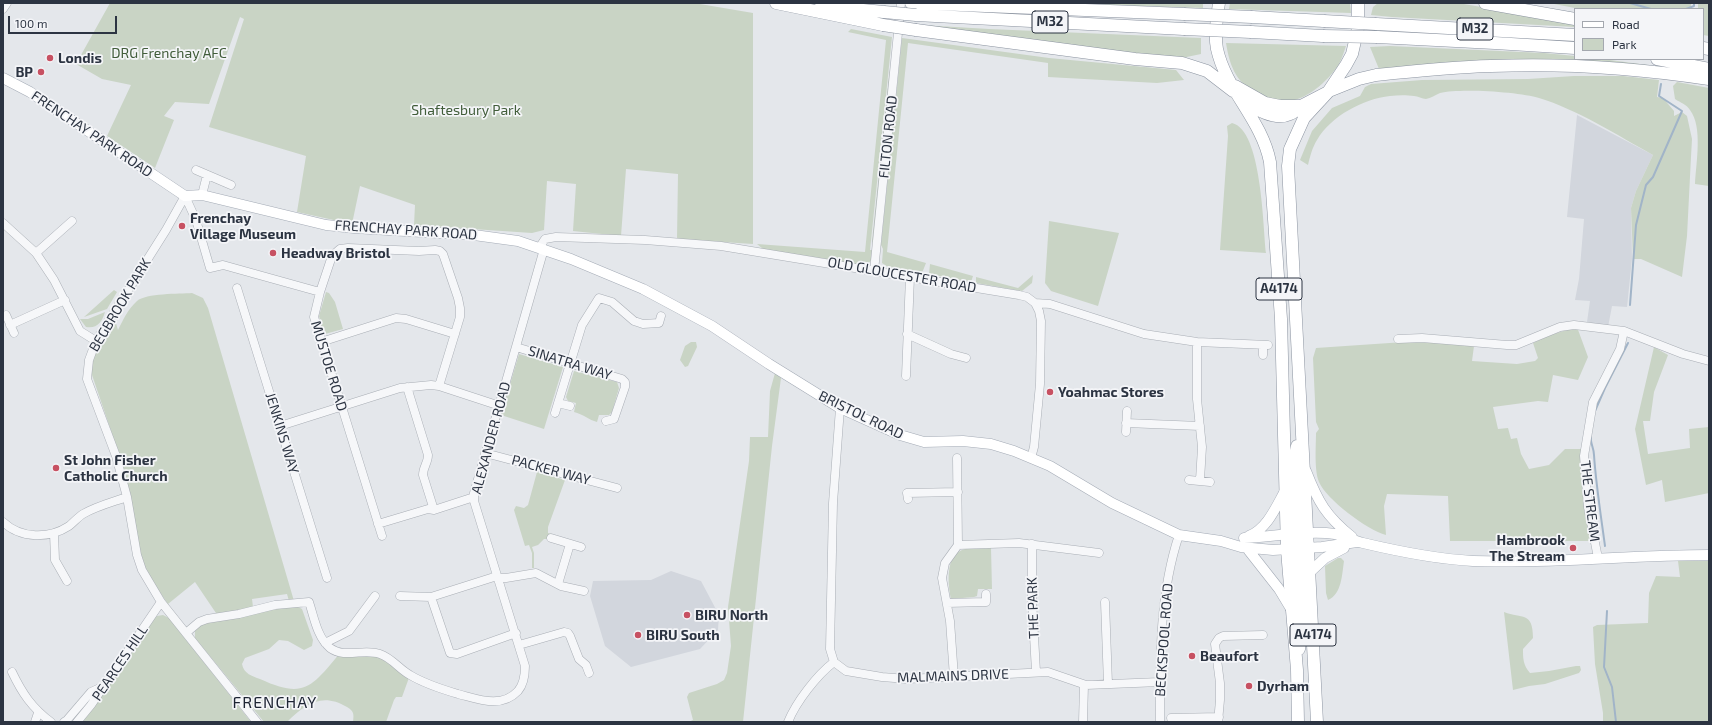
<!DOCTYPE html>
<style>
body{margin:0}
#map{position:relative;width:1712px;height:725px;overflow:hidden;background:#e4e7eb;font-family:"Exo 2",sans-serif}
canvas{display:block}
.frame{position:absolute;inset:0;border:4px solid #2c3442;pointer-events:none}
.legend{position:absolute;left:1574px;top:8px;width:130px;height:52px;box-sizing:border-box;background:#f4f5f8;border:1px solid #a4a8af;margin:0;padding:5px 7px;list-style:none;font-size:12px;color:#2c3442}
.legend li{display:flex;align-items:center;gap:8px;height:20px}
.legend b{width:20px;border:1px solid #a4a8af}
.scale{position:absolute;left:8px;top:16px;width:109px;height:18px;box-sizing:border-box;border:2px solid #2c3442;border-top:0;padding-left:5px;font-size:12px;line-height:14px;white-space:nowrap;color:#2c3442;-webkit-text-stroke:3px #f4f5f8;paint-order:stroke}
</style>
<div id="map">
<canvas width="1712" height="725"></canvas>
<div class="frame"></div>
<ul class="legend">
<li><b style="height:5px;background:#fff"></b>Road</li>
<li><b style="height:11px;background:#c9d4c5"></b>Park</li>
</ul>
<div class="scale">100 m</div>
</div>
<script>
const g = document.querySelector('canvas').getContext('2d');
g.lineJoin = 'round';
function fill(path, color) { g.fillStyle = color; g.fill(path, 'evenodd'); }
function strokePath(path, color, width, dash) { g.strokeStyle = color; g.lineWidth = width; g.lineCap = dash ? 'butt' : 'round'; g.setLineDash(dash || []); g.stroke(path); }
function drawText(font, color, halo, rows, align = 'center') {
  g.font = font + ' "Exo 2",sans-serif'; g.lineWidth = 3.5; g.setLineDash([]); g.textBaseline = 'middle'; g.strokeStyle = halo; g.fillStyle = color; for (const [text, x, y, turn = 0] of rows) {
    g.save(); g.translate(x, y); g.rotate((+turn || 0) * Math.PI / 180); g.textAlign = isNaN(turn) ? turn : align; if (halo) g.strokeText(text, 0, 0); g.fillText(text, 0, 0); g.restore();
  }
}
const built = new Path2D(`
 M 1577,115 L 1653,155 L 1636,191 L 1631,208 L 1632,259 L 1627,307 L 1612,306 L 1608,327 L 1587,322 L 1590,301 L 1575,300 L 1579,279 L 1584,219 L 1567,217 Z
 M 671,571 L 701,581 L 719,615 L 718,630 L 700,649 L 631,667 L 605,646 L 590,596 L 593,581 L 651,580 Z`);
const green = new Path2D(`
 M 110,3 L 694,3 L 753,13 L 753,244 L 677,239 L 678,174 L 626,169 L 621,236 L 573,231 L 576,184 L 547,181 L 544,230 L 532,233 L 414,225 L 415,205 L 360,186 L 352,224 L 297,212 L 306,156 L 209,127 L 244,19 L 240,17 L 209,104 L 175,102 L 164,116 L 174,120 L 155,168 L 107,136 L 131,85 L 102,79 L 76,64 Z
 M 1041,3 L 1203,3 L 1203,8 Z
 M 1230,3 L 1350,3 L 1351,13 L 1229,9 Z
 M 1378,3 L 1458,3 L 1575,23 L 1575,27 L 1392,17 L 1371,15 L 1373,7 Z
 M 1549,3 L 1691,3 L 1691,9 L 1580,9 Z
 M 1698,3 L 1709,3 L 1709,36 L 1703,35 L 1703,9 L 1698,9 Z
 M 921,25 L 989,29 L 1201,38 L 1201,54 L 1177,59 Z
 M 851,29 L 892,37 L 870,250 L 874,250 L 872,260 L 866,265 L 862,265 L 763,249 L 757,244 L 865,252 L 886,40 L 848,32 Z
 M 902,38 L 1049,58 L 1176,70 L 1184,80 L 1157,83 L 1048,77 L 1048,63 L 908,43 L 887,252 L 926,263 L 922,273 L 900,269 L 899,272 L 887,270 L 888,267 L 882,263 L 883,249 L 881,245 Z
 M 1226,43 L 1346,46 C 1344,52 1342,58 1339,64 C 1327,83 1301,106 1276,101 C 1271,101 1266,98 1262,96 C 1237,85 1230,68 1226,43 Z
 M 1390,46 L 1544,53 L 1575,56 L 1575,59 L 1602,59 L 1648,65 L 1426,65 L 1379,69 L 1370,47 Z
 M 891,65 L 874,245 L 872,241 L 889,75 Z
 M 1574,76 L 1623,76 L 1659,80 L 1657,97 L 1663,98 L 1674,111 L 1674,116 L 1682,112 L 1687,116 L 1692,139 L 1691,157 L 1687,236 L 1682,277 L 1641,259 L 1633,259 L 1631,208 L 1636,191 L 1653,155 C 1619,136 1576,109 1539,98 C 1520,92 1460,88 1440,93 C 1435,95 1431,98 1426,99 C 1422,99 1418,96 1414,96 C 1407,95 1398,95 1390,96 C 1363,99 1331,116 1317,140 C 1312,148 1310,157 1308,165 L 1300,160 L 1312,131 L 1332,108 L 1360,96 L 1365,87 L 1371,84 L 1422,80 L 1528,79 Z
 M 1677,82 L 1709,88 L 1709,186 L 1695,184 C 1696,163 1703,127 1690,110 C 1686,104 1681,103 1675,99 L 1673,86 Z
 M 1232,123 C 1262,130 1263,227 1266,253 L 1220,250 L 1228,136 L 1227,126 Z
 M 1049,221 L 1119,233 L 1098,306 L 1051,291 L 1045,283 Z
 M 930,264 L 973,276 L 971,282 L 929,274 Z
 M 1033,275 L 1032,283 L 1022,291 L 976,283 L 976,277 L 1018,288 Z
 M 114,290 L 117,292 L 107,309 L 84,317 Z
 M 326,292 L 329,293 L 335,302 L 343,329 L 325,334 L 323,333 L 319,316 Z
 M 192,293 L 203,298 L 208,308 L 294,601 L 289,601 L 287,594 L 252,599 L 253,607 C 258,608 264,610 269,610 C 280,610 292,603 302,609 L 313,640 L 312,646 L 304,650 L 288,641 L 279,640 L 269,649 L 245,658 L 242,664 C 244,674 252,676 260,679 C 304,699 311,688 340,653 L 375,652 L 410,675 L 402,697 L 396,697 L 394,700 L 386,722 L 353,722 C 354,714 354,711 347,707 C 322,692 305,704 287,722 L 264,722 L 195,638 L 195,630 L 201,625 L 220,619 L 195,582 L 168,604 L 149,577 L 142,560 L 125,472 L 91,372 L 94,354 L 104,335 L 115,320 L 118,330 C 123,320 128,309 137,301 C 146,293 179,294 192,293 Z
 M 105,312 C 102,322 97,329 86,327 L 80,319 L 88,319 Z
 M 1577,327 L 1588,357 L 1578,380 L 1553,375 L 1548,402 L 1538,401 L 1493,407 L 1498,429 L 1508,428 L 1511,439 L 1517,438 L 1521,454 L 1529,469 L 1549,465 L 1565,449 L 1581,449 L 1582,463 L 1594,541 L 1450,541 L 1448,496 L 1387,494 L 1384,506 L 1386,535 C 1367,530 1326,499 1319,482 C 1314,470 1316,446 1316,433 L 1319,429 L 1316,422 L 1313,358 L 1316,348 L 1419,341 L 1474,346 L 1472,361 L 1517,364 L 1535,361 L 1538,358 L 1533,343 L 1550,335 Z
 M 691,342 L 696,342 L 697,347 L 688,366 L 685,367 L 680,360 L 685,346 Z
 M 1654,347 L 1668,355 L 1654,392 L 1650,421 L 1643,421 L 1648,454 L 1690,448 L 1689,429 L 1709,427 L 1709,493 L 1665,502 L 1662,480 L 1646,485 L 1635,429 Z
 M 519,354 L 563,367 L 544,429 L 501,415 Z
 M 574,371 L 617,382 L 619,388 L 612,412 L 609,415 L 599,415 L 597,422 C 589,420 583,414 574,412 L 576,403 L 568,401 L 566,397 Z
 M 775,373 L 778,374 L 781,378 L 772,446 L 743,722 L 688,722 L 693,720 L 687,697 L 689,693 L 717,684 L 724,680 L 727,673 L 731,646 L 728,607 L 749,461 L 750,437 L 768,437 L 770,391 Z
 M 537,472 L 565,480 L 548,527 L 548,533 L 552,534 L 550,539 L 544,539 L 538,545 L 532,547 L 534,553 L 534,568 L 532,568 L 532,553 L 529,545 L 525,546 L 514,510 L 516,506 L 524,508 L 528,505 Z
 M 991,548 L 992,589 L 978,589 L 977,596 L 974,597 L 951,599 C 948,585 945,556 962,550 C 970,547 982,549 991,548 Z
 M 1338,558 L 1341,558 L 1344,561 C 1342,574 1342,594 1328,600 L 1326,593 L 1325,566 Z
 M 1678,561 L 1709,561 L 1709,722 L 1603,722 L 1603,713 L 1595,664 L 1593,627 L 1597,625 L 1648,623 L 1649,593 L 1656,576 L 1680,577 Z
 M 1504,612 C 1522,619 1533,611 1533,638 L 1523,649 C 1523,658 1523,665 1530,673 L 1549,671 L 1576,666 L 1580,666 L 1581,670 L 1579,673 L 1545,684 L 1529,686 L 1513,690 Z
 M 163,615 L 169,618 L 251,722 L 80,722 L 152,619 L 157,616 Z`);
const stream = new Path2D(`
 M 1630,3 L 1651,9
 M 1686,9 L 1694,6 L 1694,3
 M 1630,305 L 1636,225 L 1646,185 L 1653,177 L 1682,111 L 1659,96 L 1661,84
 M 1595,411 L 1605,388 L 1628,343
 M 1591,437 C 1590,443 1594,448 1594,455 C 1596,485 1601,516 1605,546
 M 1607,611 L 1604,667 L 1612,687 L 1616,722`);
const minor = new Path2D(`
 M 3,9 L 7,3
 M 196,170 L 231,185
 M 202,195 L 207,175
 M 185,196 L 166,230 L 96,341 L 89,360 L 87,379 L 116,456 L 127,497 L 137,555 L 142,570 L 161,602 L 257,722
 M 185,196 L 196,220 L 210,268 L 223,265 L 320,292
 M 3,223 L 36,253 L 54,280 L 80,331 L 96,341
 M 539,248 L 545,239 L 556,237 L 645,240 L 721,246 L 1019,295 L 1027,297 L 1035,303 L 1050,304 L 1144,334 L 1197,342 L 1268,345
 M 36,253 L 72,221
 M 874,271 L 901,3
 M 237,288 L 327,578
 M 6,315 L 14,333
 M 10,325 L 65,300
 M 907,334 L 951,354 L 966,358
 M 1398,339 L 1422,338 L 1507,345 L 1516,345 L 1560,327 L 1574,325 L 1624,331 L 1683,354 L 1709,361
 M 321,342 L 396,318 L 406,319 L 455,334
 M 1197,342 L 1197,399 L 1202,447 L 1200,480
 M 516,347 L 622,379 L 625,382 L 625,387 L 614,419 L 606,421
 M 1263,355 L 1263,345
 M 906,376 L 910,277
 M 407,387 L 428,455 C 428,463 423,467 423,475 L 434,510
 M 558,403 L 570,406
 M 840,408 L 833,503 L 830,649 L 834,662 L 846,671 L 882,677 L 907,679 L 1048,672 L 1086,685 L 1160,682
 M 555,413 L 582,325 L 599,298 L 612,302 L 634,321 L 643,324 L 659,323 L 661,316
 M 1126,423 L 1200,426
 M 280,426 L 400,388 L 431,385 L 439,386 L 500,406
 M 1126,432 L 1127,411
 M 485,453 L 617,488
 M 1031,458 L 1034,447 L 1040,384 L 1041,321 L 1039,311 L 1035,303
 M 1189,480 L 1210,482
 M 908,499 L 907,493 L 958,492
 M 3,522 C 21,539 49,539 69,526 C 74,522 78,517 83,514 C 97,506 113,502 127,497
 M 378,524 L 428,509 L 434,510 L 474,497
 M 54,533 L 55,560 L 67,581
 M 382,536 L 314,317 L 320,292 L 332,256 L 340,249 L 348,248 L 419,251 L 435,250 L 440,251 L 443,254 L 458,298 L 460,308 L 460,317 L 439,386
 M 551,538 L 581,547
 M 1032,544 L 1032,599 L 1036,672
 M 958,545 L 1019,543 L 1099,553
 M 1598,558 L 1588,507 L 1584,456 L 1593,402 L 1620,349 L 1624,331
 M 558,584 L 570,544
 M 400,596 L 431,597 L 494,577 L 506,578 L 536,573 L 561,586 L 584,591
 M 431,597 L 450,653 L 457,654 L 516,633
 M 1105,602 L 1108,684
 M 947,603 L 986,602 L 986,594
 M 186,633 L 199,622 L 207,619 L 239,614 L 275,605 L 309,602 C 314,617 317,637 330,648 C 345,659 364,648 380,654 C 392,658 399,669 410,675 C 425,684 441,689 458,694 C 478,699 501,709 518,691 C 524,684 525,675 525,666 L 474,501 L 474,493 L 544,249
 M 325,643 L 349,631 L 375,596
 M 519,645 L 564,632 L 568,633 L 570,636 L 579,659 L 586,665 L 589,673
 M 12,672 C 22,693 32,708 51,722
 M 954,677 L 950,621 L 942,578 L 945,563 L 958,545 L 957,458
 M 1171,718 L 1219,717
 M 35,722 L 38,713
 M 64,722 L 67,720 L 91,692 L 102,687
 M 77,722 L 91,705 L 161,602
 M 788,722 C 796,702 817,675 834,662
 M 1083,722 L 1084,685
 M 1160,722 C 1160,659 1159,595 1179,535
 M 1218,722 L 1220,700 L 1220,683 L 1215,644 L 1219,638 L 1223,636 L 1263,635`);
const major = new Path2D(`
 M 3,78 L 30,92 L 185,196 L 202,195 L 326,225 L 354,228 L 474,235 L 518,241 L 571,259 L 643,289 L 712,326 L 769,364 L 840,408 L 900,435 L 924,442 L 963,441 L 991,444 L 1014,451 L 1050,466 L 1112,503 L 1179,535 L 1221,541 L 1241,547 L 1273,550 L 1322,547 L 1357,542
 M 1306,471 C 1318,502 1326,516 1352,537
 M 1249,536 C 1267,529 1276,507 1285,491
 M 1244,538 C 1272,537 1308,530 1335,534 C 1344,536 1354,541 1363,543 C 1401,552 1435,559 1473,561 C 1552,564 1630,555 1709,555
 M 1246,547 L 1279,589 L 1291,609
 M 1310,572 L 1325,558 L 1344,548`);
const highway = new Path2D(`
 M 776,3 L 883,25
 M 911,3 L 1184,14
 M 1219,3 C 1217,18 1214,34 1217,49 C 1226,90 1262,120 1270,162 L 1281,319 L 1287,550 L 1297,670 L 1298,722
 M 1485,3 L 1575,19
 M 821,6 L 884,12
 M 916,15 L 1184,29
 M 1252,17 L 1324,21
 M 1376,24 L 1575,35
 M 916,30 L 1135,59 L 1182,63 L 1207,71 L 1233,91
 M 1251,32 L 1323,36
 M 1377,37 L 1495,43 L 1575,48
 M 1703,48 L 1709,49
 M 1657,59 L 1709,69
 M 1235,86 L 1265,103 L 1280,106 L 1301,106 L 1328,92 L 1346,65 L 1352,54 L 1358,28 L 1358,3
 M 1329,91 L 1359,79 L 1376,75 C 1414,71 1453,67 1491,66 C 1564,63 1637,68 1709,79
 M 1243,99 C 1254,109 1275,121 1290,114 C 1294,113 1298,109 1301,106
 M 1287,550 L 1297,535 L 1294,467 L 1297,446
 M 1299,649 L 1302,631 L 1298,549 L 1308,534
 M 1317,722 L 1288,166 L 1290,149 L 1304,118 L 1328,92`);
const highwayBridge = new Path2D(`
 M 884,12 L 916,15
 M 1184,14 L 1252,17
 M 1324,21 L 1376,24
 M 883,25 L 916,30
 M 1184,29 L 1251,32
 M 1323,36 L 1377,37`);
const markers = [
 [50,58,4,"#c75162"],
 [41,72,4,"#c75162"],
 [182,226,4,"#c75162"],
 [273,253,4,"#c75162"],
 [1050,392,4,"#c75162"],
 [56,468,4,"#c75162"],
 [1573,548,4,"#c75162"],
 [687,615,4,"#c75162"],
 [638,635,4,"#c75162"],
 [1192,656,4,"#c75162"],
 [1249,686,4,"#c75162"]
];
const shields = [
 [1050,22,36],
 [1475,29,36],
 [1279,289,46],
 [1313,635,46]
];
const shieldNames = [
 ["M32",1050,22],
 ["M32",1475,29],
 ["A4174",1279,289],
 ["A4174",1313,635]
];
const parkNames = [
 ["DRG Frenchay AFC",169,53],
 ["Shaftesbury Park",466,110]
];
const poiNames = [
 ["Londis",58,58],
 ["BP",33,72,"right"],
 ["Frenchay",190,218],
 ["Village Museum",190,234],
 ["Headway Bristol",281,253],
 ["Yoahmac Stores",1058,392],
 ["St John Fisher",64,460],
 ["Catholic Church",64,476],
 ["Hambrook",1565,540,"right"],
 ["The Stream",1565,556,"right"],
 ["BIRU North",695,615],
 ["BIRU South",646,635],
 ["Beaufort",1200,656],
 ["Dyrham",1257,686]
];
const streetNames = [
 ["FRENCHAY PARK ROAD",92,134,34],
 ["FILTON ROAD",888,137,-84],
 ["FRENCHAY PARK ROAD",406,230,4],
 ["OLD GLOUCESTER ROAD",902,275,10],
 ["BEGBROOK PARK",120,305,-59],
 ["SINATRA WAY",570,363,17],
 ["MUSTOE ROAD",329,366,73],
 ["BRISTOL ROAD",861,415,26],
 ["JENKINS WAY",282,433,73],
 ["ALEXANDER ROAD",491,438,-75],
 ["PACKER WAY",551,470,15],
 ["THE STREAM",1590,501,83],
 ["THE PARK",1033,608,-92],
 ["BECKSPOOL ROAD",1164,640,-86],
 ["PEARCES HILL",120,663,-56],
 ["MALMAINS DRIVE",953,676,-2]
];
const quarterNames = [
 ["FRENCHAY",275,703]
];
fill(built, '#d2d6dd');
fill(green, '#c9d4c5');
strokePath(stream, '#a1b4c8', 2);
strokePath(minor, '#a9aeb5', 9);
strokePath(major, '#a4abb6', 11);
strokePath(highway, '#8c94a1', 13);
strokePath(minor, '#f6f7f9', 8);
strokePath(major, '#fff', 10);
strokePath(highway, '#fff', 12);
strokePath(highwayBridge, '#8c94a1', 13, []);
strokePath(highwayBridge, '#fff', 12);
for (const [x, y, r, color] of markers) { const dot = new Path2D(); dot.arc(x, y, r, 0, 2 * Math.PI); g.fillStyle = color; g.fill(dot); strokePath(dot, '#f4f5f8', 1.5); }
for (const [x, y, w] of shields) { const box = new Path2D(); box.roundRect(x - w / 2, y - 11, w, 22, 3); g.fillStyle = '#f4f5f8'; g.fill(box); strokePath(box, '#2c3442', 1); }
drawText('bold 13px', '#2c3442', null, shieldNames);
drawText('14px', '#415d3a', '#f4f5f8', parkNames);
drawText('bold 14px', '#2c3442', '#f4f5f8', poiNames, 'left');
drawText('14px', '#2c3442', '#f4f5f8', streetNames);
g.letterSpacing = '1px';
drawText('16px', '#1e2534', '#f4f5f8', quarterNames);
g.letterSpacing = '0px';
</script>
